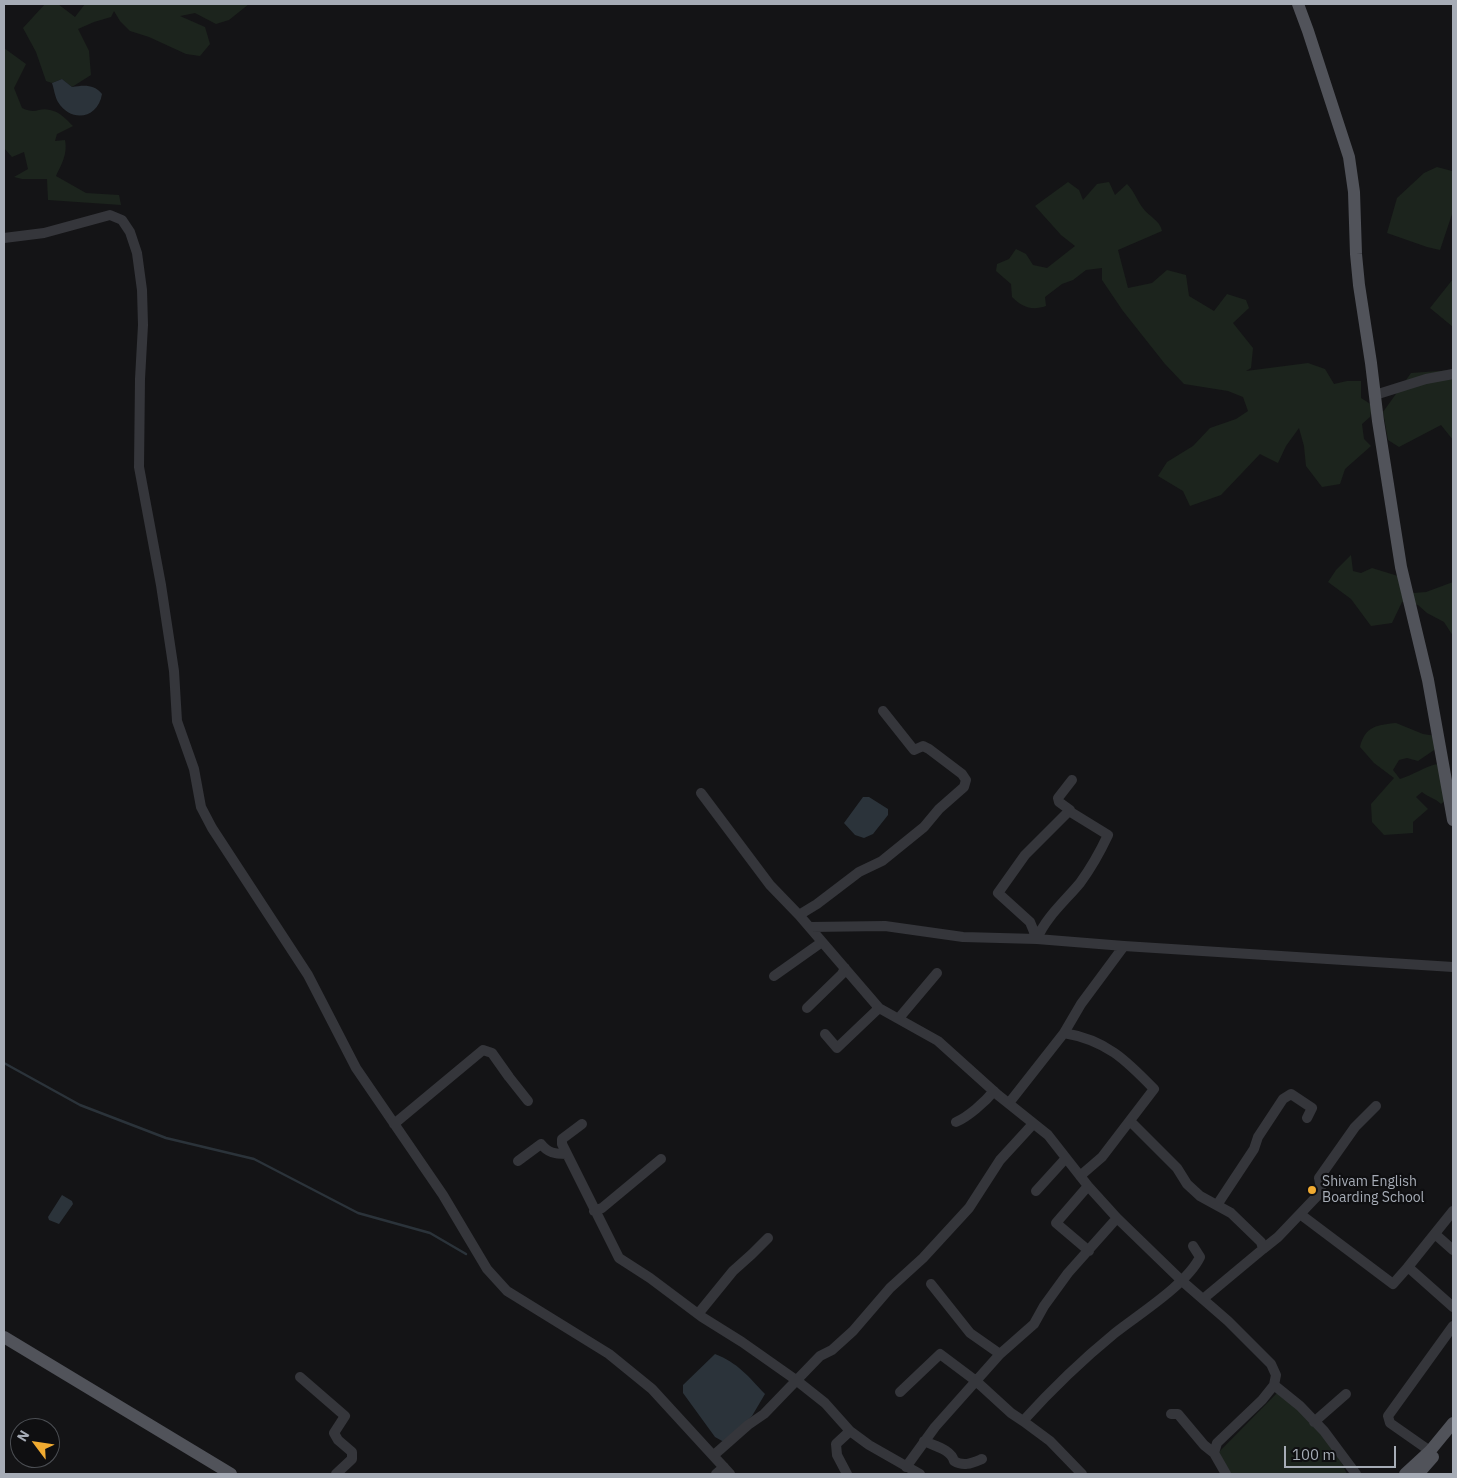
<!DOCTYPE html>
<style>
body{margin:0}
#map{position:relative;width:1457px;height:1478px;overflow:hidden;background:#141416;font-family:"IBM Plex Sans",sans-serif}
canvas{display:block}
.frame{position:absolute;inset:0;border:5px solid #a6acb6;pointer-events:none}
.north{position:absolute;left:10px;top:1418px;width:50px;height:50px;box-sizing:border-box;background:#0f0f11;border:1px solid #4b4e53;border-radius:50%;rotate:301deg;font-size:14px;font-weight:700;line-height:20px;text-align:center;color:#a6acb6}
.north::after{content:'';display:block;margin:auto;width:18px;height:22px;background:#f1ab31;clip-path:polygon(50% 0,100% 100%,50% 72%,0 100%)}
.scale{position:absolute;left:1284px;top:1446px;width:112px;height:22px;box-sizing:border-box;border:2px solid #a6acb6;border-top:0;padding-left:6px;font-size:15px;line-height:18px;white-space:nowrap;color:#a6acb6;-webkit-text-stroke:4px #0f0f11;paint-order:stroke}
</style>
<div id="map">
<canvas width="1457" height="1478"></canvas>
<div class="frame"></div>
<div class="north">N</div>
<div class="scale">100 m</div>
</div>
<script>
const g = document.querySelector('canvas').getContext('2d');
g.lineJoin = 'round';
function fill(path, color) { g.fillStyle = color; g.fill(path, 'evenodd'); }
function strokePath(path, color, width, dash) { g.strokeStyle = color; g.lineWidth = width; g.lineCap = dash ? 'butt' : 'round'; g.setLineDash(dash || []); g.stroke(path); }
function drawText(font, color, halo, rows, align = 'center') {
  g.font = font + ' "IBM Plex Sans",sans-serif'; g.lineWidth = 4.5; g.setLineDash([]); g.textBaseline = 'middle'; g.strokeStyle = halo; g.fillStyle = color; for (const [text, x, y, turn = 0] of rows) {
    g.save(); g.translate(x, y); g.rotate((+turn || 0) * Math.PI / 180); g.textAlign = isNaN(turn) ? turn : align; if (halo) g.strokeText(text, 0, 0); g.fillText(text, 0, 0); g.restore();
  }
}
const green = new Path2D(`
 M 45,4 L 58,4 L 75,17 L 85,4 L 249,4 L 229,20 L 216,24 L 195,13 L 180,16 L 205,27 L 210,44 L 200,56 L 186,54 L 149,37 L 130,31 L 120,21 L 114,11 L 111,17 L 94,22 L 78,29 L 89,51 L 91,75 L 72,87 L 62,79 L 52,83 L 46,81 L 36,52 L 23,28 Z
 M 4,48 L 26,64 L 14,88 L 22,108 C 37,115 38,107 50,110 C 60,112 66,119 73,126 L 57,134 L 55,141 L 65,140 C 68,154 61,165 56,176 L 86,193 L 119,195 L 121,205 L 48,200 L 47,179 L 22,179 L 14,177 L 28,169 L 24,152 L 12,157 L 4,148 Z
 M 1437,167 L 1452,171 L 1453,174 L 1453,211 L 1440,250 L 1427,247 L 1387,233 L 1397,198 L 1424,173 Z
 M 1068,182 L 1079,190 L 1083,200 L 1097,184 L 1109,182 L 1115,195 L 1127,184 C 1134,191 1137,200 1142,207 C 1149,217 1160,220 1162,231 L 1118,250 L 1128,288 L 1152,283 L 1167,270 L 1186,275 L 1189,296 L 1214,311 L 1227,294 L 1246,300 L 1249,308 L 1233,323 L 1253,348 L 1251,368 L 1246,371 L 1308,363 L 1325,369 L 1334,384 L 1347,381 L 1361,381 L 1361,398 L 1372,405 L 1370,417 L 1362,424 L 1364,439 L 1371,446 L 1345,469 L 1340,484 L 1322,487 L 1306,466 L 1304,446 L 1299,428 L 1286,446 L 1278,463 L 1260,454 L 1221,495 L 1190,506 L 1183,491 L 1158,476 L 1167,462 L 1193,446 L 1210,428 L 1236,419 L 1248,411 L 1243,397 L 1228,391 L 1184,384 L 1165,364 L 1123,311 L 1102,280 L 1102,268 L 1086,270 L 1073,280 L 1062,284 L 1045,297 L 1046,306 C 1032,311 1022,307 1012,297 L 1011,284 L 996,271 L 997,264 L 1009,259 L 1016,249 L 1026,254 L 1033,265 L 1047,268 L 1075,246 L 1061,235 L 1035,206 Z
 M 1453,279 L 1453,327 L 1430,308 Z
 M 1453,370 L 1453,440 L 1441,425 L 1399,447 L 1388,440 L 1383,412 L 1411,373 Z
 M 1351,555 L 1353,571 L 1361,573 L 1372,568 L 1398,576 L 1402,586 L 1401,594 L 1426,592 L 1453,582 L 1453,636 L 1444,622 L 1427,613 L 1418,605 L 1402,602 L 1392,623 L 1371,626 L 1351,599 L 1328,582 L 1336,570 Z
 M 1396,723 L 1423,734 L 1436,736 L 1437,748 L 1418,761 L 1407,758 L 1399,760 L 1393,770 L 1400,779 C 1413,775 1424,767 1437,764 L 1447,799 L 1441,804 C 1435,798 1428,797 1422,792 L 1416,797 L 1428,809 L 1413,822 L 1413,833 L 1384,835 L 1372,822 L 1371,804 L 1394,778 L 1374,763 L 1360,747 C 1365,726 1377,725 1396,723 Z
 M 1277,1393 C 1304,1412 1334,1444 1347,1474 L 1230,1474 L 1218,1453 Z`);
const water = new Path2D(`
 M 62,79 L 72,87 C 84,85 94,84 102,94 C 98,119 71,123 58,102 C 55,97 54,89 52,83 Z
 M 863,797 L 869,797 L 888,809 L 888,815 L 873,834 L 864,838 L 855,835 L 844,823 Z
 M 62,1195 L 72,1201 L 73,1204 L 59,1224 L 49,1220 L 48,1217 Z
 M 715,1354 C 738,1363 748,1376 765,1394 L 752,1416 L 724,1442 L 715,1437 L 683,1393 L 683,1385 Z`);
const stream = new Path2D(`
 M 4,1063 L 80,1105 L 166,1138 L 254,1159 L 358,1213 L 430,1233 L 466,1254`);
const minor = new Path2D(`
 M 4,238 L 44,233 L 110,215 L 122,220 L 130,232 L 137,253 L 142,290 L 143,325 L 140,379 L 139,467 L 161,585 L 174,671 L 177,721 L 194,769 L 201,807 L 212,828 L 308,975 L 356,1068 L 443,1195 L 487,1269 L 507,1291 L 609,1354 L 652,1389 L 730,1474
 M 1375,395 L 1426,379 L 1453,374
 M 701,793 L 770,885 L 799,915 L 879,1008 L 938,1041 L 998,1095 L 1048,1135 L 1088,1186 L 1117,1218 L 1182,1281 L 1228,1321 L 1271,1364 L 1276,1375 L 1274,1385 L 1262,1400 L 1217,1443 L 1214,1453 L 1226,1474
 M 799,915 L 817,904 L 859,872 L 882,861 L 924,827 L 939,809 L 964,787 L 966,780 L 962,774 L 929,749 L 923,746 L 914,750 L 883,711
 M 810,927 L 885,926 L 963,937 L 1037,939 L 1124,946 L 1453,967
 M 1037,939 L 1030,922 L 998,893 L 1025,855 L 1070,810 L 1059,802 L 1058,798 L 1072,780
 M 1037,939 C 1045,918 1066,900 1080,883 C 1091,868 1100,852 1108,835 L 1069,811
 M 774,976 L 822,942
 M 807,1008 L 842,974 L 845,968
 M 899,1018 L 937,973
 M 1064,1033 C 1106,1040 1126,1060 1154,1089 L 1102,1157 L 1080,1176
 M 825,1034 L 837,1048 L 879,1008
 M 1009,1103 L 1064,1033 L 1081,1004 L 1124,946
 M 1130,1121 L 1177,1168 L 1187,1184 L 1200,1196 L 1231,1213 L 1261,1242 L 1263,1249 L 1203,1299
 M 956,1122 C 968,1117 985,1102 994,1091
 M 394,1124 L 483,1050 L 492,1053 L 509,1077 L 528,1101
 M 582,1124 L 562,1139 L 562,1144 L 619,1258 L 650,1278 L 702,1317 L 742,1342 L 796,1380 L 825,1403 L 850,1431 L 869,1445 L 920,1474
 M 518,1161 L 541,1144 C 548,1153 555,1154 566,1154
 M 1088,1186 L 1056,1223 L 1089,1251
 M 1036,1191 L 1066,1158
 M 1217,1205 L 1254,1149 L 1258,1137 L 1283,1099 L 1291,1094 L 1312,1108 L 1307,1118
 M 594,1211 L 602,1208 L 661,1159
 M 1453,1211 L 1408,1267 L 1453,1307
 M 1300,1214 L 1393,1284 L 1408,1267
 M 1435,1234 L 1453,1250
 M 1263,1249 L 1278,1237 L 1320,1193 L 1321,1188 L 1319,1178 L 1355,1127 L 1376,1106
 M 931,1284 L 970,1333 L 1000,1354
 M 698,1314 L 733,1271 L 752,1254 L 768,1238
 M 300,1377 L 345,1416 L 334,1433 L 338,1440 L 352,1452 L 352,1459 L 336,1474
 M 1274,1385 L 1300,1406 L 1324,1431 L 1356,1474
 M 900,1392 L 940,1354 L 976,1381 L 1011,1413 L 1023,1421
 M 1171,1414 L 1178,1414 L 1204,1445 L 1214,1453
 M 1314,1422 L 1346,1394
 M 924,1441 C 934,1446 951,1449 954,1461 C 964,1467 972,1463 982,1459
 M 1430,1451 L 1390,1423 L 1388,1416 L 1453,1326
 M 714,1455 L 748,1425 L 764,1414 L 820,1356 L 832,1350 L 853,1331 L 890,1288 L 923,1258 L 969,1208 L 1000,1160 L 1033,1124
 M 906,1467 L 935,1427 L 1000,1354 L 1034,1324 L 1044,1306 L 1068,1273 L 1117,1218
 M 716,1474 L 724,1467
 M 847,1474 L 837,1455 L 836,1444 L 850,1431
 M 1082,1474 L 1050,1441 L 1023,1421 C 1051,1390 1082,1360 1115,1333 C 1139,1314 1187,1284 1200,1257 L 1193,1246`);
const major = new Path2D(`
 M 1298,4 L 1308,31 L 1349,157 L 1354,192 L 1356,254 L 1359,285 L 1371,363 L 1378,421 L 1401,567 L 1428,680 L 1453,820
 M 4,1337 L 231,1474
 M 1405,1474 L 1430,1451 L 1453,1423
 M 1418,1474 L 1433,1457`);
const markers = [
 [1312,1190,5,"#f1ab31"]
];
const poiNames = [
 ["Shivam English",1322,1182],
 ["Boarding School",1322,1198]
];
fill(green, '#1c241d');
fill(water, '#2b333a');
strokePath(stream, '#2b333a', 2.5);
strokePath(minor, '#35363b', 10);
strokePath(major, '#51535a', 12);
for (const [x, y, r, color] of markers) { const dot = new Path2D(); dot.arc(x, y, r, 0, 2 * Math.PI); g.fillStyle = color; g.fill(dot); strokePath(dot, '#0f0f11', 2); }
drawText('14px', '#a6acb6', '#0f0f11', poiNames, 'left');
</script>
